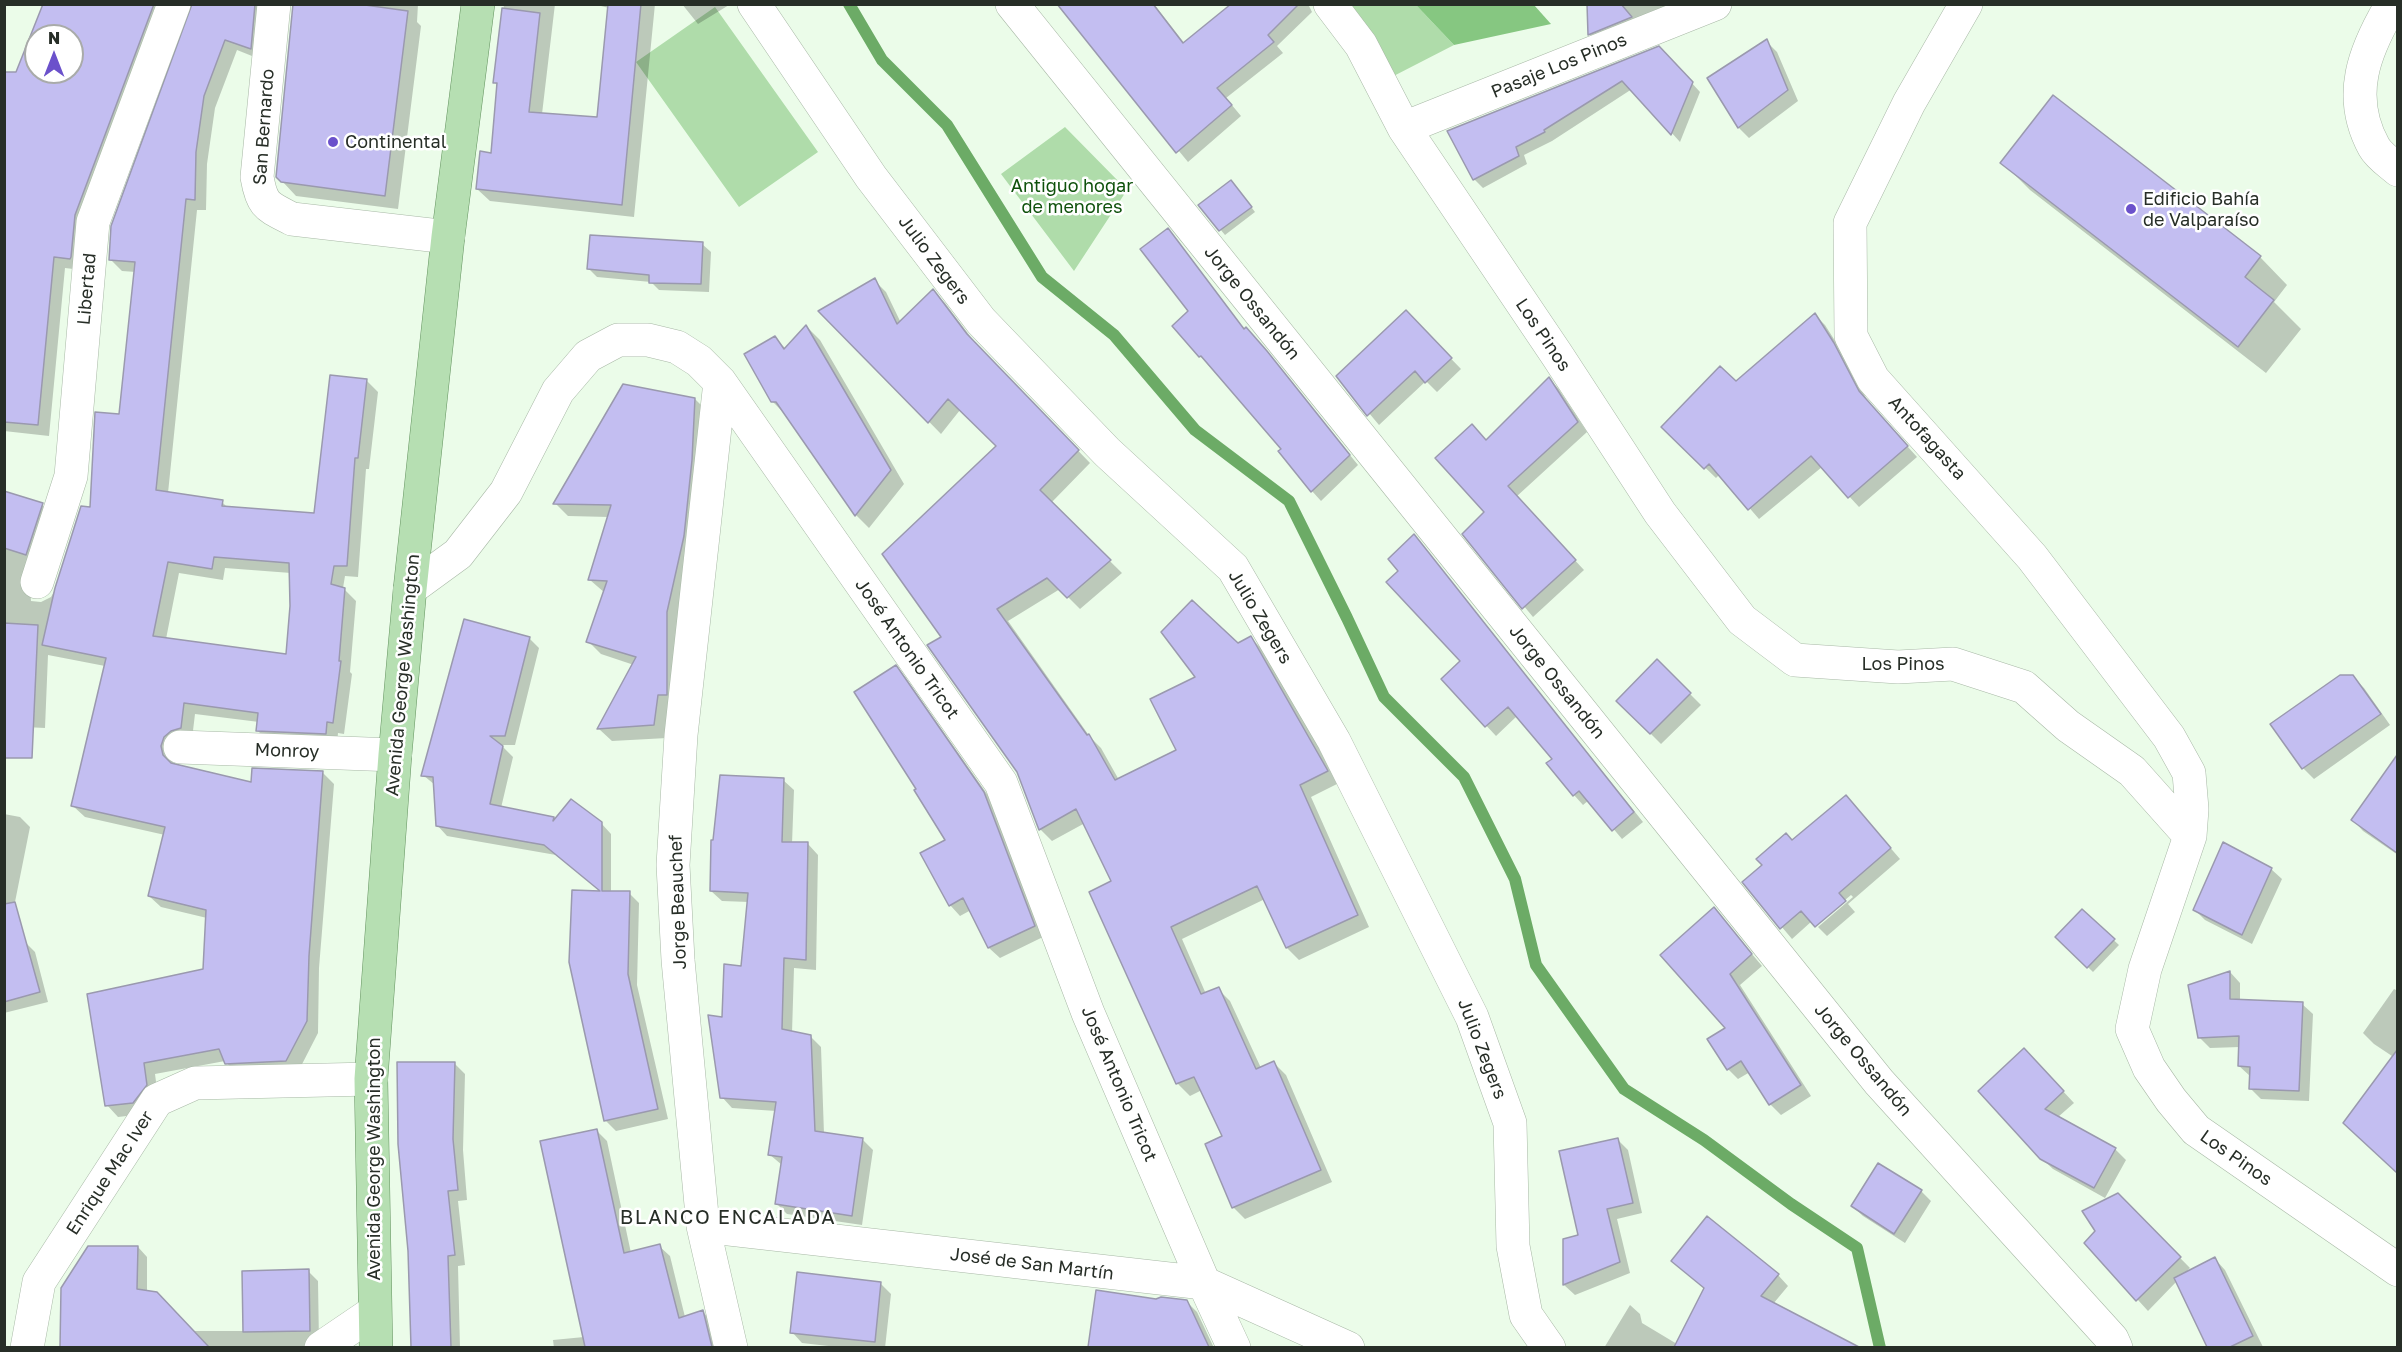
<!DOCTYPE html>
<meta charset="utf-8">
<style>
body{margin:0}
#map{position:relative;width:2402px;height:1352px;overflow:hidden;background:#ebfce9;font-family:"Golos Text",sans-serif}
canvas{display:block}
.frame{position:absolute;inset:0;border:6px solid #272e27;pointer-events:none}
.north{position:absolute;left:24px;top:24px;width:60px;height:60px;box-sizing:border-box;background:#fff;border:2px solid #a9aba9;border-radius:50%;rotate:0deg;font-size:16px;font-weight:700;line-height:24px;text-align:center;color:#272e27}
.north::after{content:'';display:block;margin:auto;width:21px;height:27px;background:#6b51cb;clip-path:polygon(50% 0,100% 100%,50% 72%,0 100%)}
</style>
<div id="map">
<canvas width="2402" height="1352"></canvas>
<div class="frame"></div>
<div class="north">N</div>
</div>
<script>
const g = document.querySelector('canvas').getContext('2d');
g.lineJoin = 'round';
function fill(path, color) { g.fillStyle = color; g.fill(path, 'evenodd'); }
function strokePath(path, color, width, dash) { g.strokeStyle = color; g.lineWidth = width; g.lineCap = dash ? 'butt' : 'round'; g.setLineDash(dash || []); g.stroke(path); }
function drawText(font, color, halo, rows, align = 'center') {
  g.font = font + ' "Golos Text",sans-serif'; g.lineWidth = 5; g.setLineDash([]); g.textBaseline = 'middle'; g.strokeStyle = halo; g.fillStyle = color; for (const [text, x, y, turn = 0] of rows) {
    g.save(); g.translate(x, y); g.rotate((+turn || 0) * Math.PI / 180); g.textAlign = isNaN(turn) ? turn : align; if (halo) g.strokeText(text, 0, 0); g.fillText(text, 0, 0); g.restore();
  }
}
const green = new Path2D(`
 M 1330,5 L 1416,5 L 1454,45 L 1380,83 Z
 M 715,7 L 818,152 L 739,207 L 636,62 Z
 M 1065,127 L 1127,190 L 1074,271 L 1001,174 Z`);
const forest = new Path2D(`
 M 1416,5 L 1534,5 L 1551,24 L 1454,45 Z`);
const shadow = new Path2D(`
 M 46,4 L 171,4 L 82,270 L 65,268 L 49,436 L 4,431 L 4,106 ZM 36,36 L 72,36 L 72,72 L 36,72 Z
 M 194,4 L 269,4 L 262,60 L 237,50 L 215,108 L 207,164 L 206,210 L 197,210 L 168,493 L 222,502 L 228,508 L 316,514 L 367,381 L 378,392 L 369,469 L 366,469 L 358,577 L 345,576 L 343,588 L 356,601 L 350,672 L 352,674 L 344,734 L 338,733 L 337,744 L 269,742 L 258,731 L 259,722 L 195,714 L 192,739 L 172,758 L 174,765 L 252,783 L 323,773 L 334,784 L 319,968 L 318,1033 L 298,1072 L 237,1074 L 225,1061 L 155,1074 L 158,1097 L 144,1114 L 118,1117 L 107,1105 L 204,971 L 207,918 L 161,907 L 149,896 L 165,835 L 85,817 L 73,806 L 105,666 L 48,655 L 45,728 L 4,726 L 4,493 L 42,505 L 53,516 L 30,588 L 31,601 L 41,602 L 51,597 L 56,588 L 91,509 L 120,416 L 136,272 L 122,271 L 110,259 ZM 225,568 L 291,573 L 291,606 L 287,655 L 166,639 L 179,573 L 223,580 Z
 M 294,4 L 418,4 L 417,22 L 421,26 L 398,209 L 296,196 L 282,181 Z
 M 504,4 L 555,4 L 542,114 L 599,118 L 609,8 L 593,4 L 655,4 L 634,217 L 490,201 L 477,189 L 492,155 L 498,86 L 495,83 Z
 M 682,4 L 729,4 L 729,5 L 698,24 Z
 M 1079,4 L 1154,4 L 1185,44 L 1253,4 L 1308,4 L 1312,12 L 1277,46 L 1283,53 L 1226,98 L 1241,116 L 1188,162 L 1067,15 Z
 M 1588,4 L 1700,4 L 1600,44 L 1589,34 Z
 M 1766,41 L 1777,52 L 1798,101 L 1749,138 L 1739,128 L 1709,78 Z
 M 1668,57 L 1700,92 L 1680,142 L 1632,89 L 1552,141 L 1524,155 L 1527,164 L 1483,188 L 1474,179 L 1449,132 Z
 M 2002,162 L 2260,257 L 2287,285 L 2274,302 L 2301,329 L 2266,373 L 2030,190 Z
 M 1236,187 L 1255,212 L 1225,235 L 1200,205 Z
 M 1168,230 L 1177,240 L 1245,330 L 1256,339 L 1358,465 L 1321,501 L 1312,491 L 1283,449 L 1200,356 Z
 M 702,244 L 711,252 L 709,292 L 659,290 L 651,282 L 597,277 L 589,269 Z
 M 874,280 L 886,292 L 901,323 L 933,291 L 945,303 L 979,348 L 1090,463 L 1051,503 L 1122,573 L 1080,609 L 1060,589 L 1008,621 L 1090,737 L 1101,748 L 1119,780 L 1178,750 L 1197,678 L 1238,645 L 1251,638 L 1263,650 L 1339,783 L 1311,797 L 1369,927 L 1299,960 L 1287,948 L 1265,899 L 1182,939 L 1206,994 L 1218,989 L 1230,1001 L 1261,1068 L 1274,1063 L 1286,1075 L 1332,1182 L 1245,1219 L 1233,1207 L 1224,1137 L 1202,1090 L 1190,1096 L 1178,1084 L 1091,893 L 1113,882 L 1085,823 L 1052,841 L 1040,829 L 1018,772 L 943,637 L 998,446 L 960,410 L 941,434 L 821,311 Z
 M 1406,312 L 1461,369 L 1437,392 L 1426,381 L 1379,425 L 1338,376 Z
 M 1815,315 L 1825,325 L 1844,355 L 1869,404 L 1917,457 L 1859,507 L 1822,467 L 1759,519 L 1720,474 L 1716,478 L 1663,427 L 1736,383 Z
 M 807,327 L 820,340 L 904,484 L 869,528 L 856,515 L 787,416 L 772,401 L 775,338 L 786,349 Z
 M 1549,379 L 1558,388 L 1587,432 L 1516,497 L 1584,570 L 1533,617 L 1464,534 L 1486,513 L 1487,441 Z
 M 695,399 L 708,412 L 667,738 L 612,741 L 599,729 L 634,665 L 601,654 L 588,641 L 605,593 L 590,580 L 609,517 L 568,516 L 555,503 Z
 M 1414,536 L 1643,822 L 1622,839 L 1589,800 L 1583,805 L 1574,795 L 1548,763 L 1554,759 L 1517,716 L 1496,736 L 1443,679 L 1462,661 L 1400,571 Z
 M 529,638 L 539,648 L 515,745 L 501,745 L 513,757 L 501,808 L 555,821 L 601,823 L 611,834 L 611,892 L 629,893 L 639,903 L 637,985 L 668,1119 L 616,1131 L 606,1121 L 571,960 L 602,892 L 556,855 L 447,836 L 437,825 L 435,785 L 423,775 Z
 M 1657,661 L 1701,705 L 1661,744 L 1618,701 Z
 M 896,667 L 906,678 L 994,804 L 1045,936 L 1000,958 L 989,948 L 971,910 L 960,916 L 950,905 L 947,841 L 918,789 Z
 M 2353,677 L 2364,688 L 2390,725 L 2314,779 L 2303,768 L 2272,724 Z
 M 2393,764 L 2398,768 L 2398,855 L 2363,831 L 2353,820 Z
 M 783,780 L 794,790 L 792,844 L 808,844 L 818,855 L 816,970 L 794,968 L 792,1033 L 810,1036 L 821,1047 L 824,1134 L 863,1140 L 873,1150 L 862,1225 L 787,1214 L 776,1203 L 782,1165 L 769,1154 L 776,1111 L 732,1108 L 722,1097 L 723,1019 L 743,967 L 749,902 L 722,901 L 711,891 Z
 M 1856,808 L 1900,859 L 1848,904 L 1855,912 L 1827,936 L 1818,927 L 1853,897 L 1851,895 L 1815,925 L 1812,921 L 1792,939 L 1744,882 L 1792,841 Z
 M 4,814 L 20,817 L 30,827 L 6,947 L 25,942 L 35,952 L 48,1002 L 4,1013 Z
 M 2271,869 L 2282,879 L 2252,944 L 2205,920 L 2195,910 Z
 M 1714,909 L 1762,966 L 1740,985 L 1811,1096 L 1781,1115 L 1770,1104 L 1750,1072 L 1738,1079 L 1728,1069 L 1727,1028 Z
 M 2082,911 L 2119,945 L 2093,972 L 2057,937 Z
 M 2230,972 L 2240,983 L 2240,1001 L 2302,1004 L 2313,1014 L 2309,1101 L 2261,1099 L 2250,1088 L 2250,1076 L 2239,1066 L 2240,1047 L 2210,1048 L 2200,1038 L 2189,986 Z
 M 2394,989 L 2398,991 L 2398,1060 L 2374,1044 L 2363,1033 Z
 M 2035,1061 L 2074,1103 L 2058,1117 L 2115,1149 L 2126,1160 L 2105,1198 L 2053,1169 L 2041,1158 Z
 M 455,1064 L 465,1074 L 463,1150 L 467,1200 L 458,1201 L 465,1265 L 458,1266 L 460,1348 L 413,1348 L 410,1251 Z
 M 2379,1078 L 2398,1094 L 2398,1172 L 2361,1138 Z
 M 597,1131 L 607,1141 L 631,1253 L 659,1246 L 670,1256 L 685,1317 L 703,1312 L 713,1322 L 719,1348 L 554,1348 L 553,1340 L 584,1337 Z
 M 1618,1140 L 1628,1150 L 1642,1213 L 1617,1219 L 1630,1273 L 1575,1295 L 1564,1285 L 1564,1240 L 1579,1236 Z
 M 1921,1191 L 1931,1201 L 1905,1243 L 1863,1216 L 1852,1206 Z
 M 2117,1194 L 2190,1268 L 2185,1273 L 2215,1259 L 2225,1270 L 2263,1347 L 2209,1348 L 2177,1281 L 2148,1311 L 2138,1300 L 2086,1243 L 2097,1231 Z
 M 138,1247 L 147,1257 L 147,1292 L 192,1331 L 244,1331 L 308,1271 L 318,1281 L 319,1343 L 315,1348 L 62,1348 L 63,1291 Z
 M 1673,1261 L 1778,1275 L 1788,1286 L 1773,1304 L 1837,1337 L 1847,1348 L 1733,1348 L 1700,1330 L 1705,1289 Z
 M 880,1283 L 891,1294 L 885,1348 L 846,1348 L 802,1343 L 792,1332 Z
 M 1098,1291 L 1157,1301 L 1186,1301 L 1197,1312 L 1214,1348 L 1090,1348 Z
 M 1630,1305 L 1640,1314 L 1642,1323 L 1677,1344 L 1693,1342 L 1697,1348 L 1604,1348 Z`);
const stream = new Path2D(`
 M 849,4 L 882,60 L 947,125 L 1042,277 L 1114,335 L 1195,430 L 1289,501 L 1347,618 L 1384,697 L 1464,777 L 1515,879 L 1536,965 L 1624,1089 L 1704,1140 L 1791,1204 L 1857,1248 L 1880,1348`);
const building = new Path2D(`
 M 43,4 L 154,4 L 75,215 L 71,257 L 70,259 L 54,257 L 38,425 L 4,422 L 4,72 L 16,72 ZM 36,36 L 72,36 L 72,72 L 36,72 Z
 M 192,4 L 255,4 L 251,49 L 225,40 L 204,96 L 196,152 L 195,200 L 186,199 L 156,490 L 223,500 L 222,506 L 314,513 L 330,375 L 367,379 L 358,458 L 355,458 L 347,566 L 334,566 L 331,584 L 345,588 L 339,661 L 341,661 L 333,723 L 327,722 L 326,734 L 256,731 L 258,713 L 184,703 L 181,728 L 171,731 L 164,737 L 161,746 L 163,755 L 171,763 L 251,782 L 252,768 L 323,771 L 309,956 L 307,1021 L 286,1061 L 225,1064 L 219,1049 L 144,1063 L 147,1085 L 133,1103 L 105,1106 L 87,994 L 203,969 L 206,910 L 148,896 L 165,827 L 71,806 L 106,658 L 42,645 L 55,588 L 81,506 L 90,507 L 95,412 L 119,414 L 135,262 L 109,260 L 111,226 ZM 214,557 L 289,563 L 290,606 L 286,654 L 153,636 L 168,562 L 212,569 Z
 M 293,4 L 358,4 L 408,11 L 385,196 L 281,182 L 276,177 Z
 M 608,4 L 641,4 L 622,205 L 476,189 L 480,151 L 491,153 L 497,83 L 493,83 L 502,8 L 540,13 L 529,112 L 597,117 Z
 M 1057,4 L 1153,4 L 1183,43 L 1231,4 L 1299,4 L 1268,35 L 1274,42 L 1217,88 L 1232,105 L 1176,153 Z
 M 1587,4 L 1621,4 L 1632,17 L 1588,35 Z
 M 1767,39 L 1788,90 L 1738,128 L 1707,78 Z
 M 1659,46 L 1693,82 L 1671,135 L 1622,81 L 1544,130 L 1545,132 L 1516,147 L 1519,156 L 1473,180 L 1447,131 Z
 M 2053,95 L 2261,256 L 2245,277 L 2274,300 L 2238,347 L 2000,163 Z
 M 1231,180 L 1252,207 L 1219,231 L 1198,205 Z
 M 1168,228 L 1244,329 L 1246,327 L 1267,351 L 1350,455 L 1311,492 L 1278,451 L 1281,449 L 1201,356 L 1199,357 L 1172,326 L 1188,311 L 1140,249 Z
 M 590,235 L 703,242 L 701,284 L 649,283 L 649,275 L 587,269 Z
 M 875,278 L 897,324 L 933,289 L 967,334 L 1079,450 L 1040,490 L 1111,560 L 1067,598 L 1047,578 L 997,609 L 1087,735 L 1089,734 L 1115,780 L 1176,750 L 1150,699 L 1195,677 L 1161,632 L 1192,600 L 1238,643 L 1251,636 L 1328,771 L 1300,785 L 1358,915 L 1286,948 L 1257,886 L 1171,927 L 1201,994 L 1219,987 L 1256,1069 L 1274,1061 L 1321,1170 L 1232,1208 L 1205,1144 L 1222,1136 L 1194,1077 L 1176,1084 L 1089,892 L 1111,881 L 1076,809 L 1039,830 L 1017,772 L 927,645 L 941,637 L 882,554 L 996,446 L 948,399 L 928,423 L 818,311 Z
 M 1406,310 L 1452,358 L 1425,383 L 1415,371 L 1367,416 L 1336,376 Z
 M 1815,313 L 1834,343 L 1859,391 L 1908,446 L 1848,498 L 1811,456 L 1748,510 L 1709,464 L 1704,469 L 1661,427 L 1720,366 L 1736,381 Z
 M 806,325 L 891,470 L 855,516 L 776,402 L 771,402 L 744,354 L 775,336 L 784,349 Z
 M 1549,377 L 1578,422 L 1508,486 L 1576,560 L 1522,609 L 1462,534 L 1484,512 L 1435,458 L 1472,424 L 1486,440 Z
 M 623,384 L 695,398 L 692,460 L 684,536 L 667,612 L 667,695 L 658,695 L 654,725 L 597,729 L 636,657 L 586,642 L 607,581 L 588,580 L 611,505 L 553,504 Z
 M 4,491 L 43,503 L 26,555 L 4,548 Z
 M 1414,534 L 1634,812 L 1612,831 L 1579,791 L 1573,796 L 1546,763 L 1552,759 L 1508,707 L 1485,727 L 1441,679 L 1460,661 L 1386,582 L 1398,571 L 1388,559 Z
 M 464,619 L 530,637 L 505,736 L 490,736 L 503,746 L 490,804 L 554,817 L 553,821 L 571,799 L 602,822 L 602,891 L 630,891 L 628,974 L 658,1109 L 604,1121 L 569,962 L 572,890 L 600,891 L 544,845 L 436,826 L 433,777 L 421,776 Z
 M 4,623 L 38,625 L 32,758 L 4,758 Z
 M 1657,659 L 1691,693 L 1650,734 L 1616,701 Z
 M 896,665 L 984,792 L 1035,926 L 988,948 L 963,898 L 949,906 L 920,853 L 945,840 L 914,790 L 916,789 L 854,692 Z
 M 2340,675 L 2353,675 L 2381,714 L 2302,769 L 2270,724 Z
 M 2397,755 L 2397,853 L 2351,820 Z
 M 720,775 L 784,778 L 782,842 L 808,842 L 806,960 L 784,958 L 782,1029 L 811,1035 L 815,1131 L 863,1138 L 852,1216 L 775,1204 L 782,1157 L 768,1155 L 776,1102 L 720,1098 L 708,1015 L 722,1017 L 724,964 L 741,966 L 748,893 L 710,891 L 711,840 L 713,840 Z
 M 1846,795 L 1891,848 L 1839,893 L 1846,901 L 1815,927 L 1801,911 L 1780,929 L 1742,882 L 1762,865 L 1756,859 L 1786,833 L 1792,840 Z
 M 2223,842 L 2272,868 L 2242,935 L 2193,910 Z
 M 15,902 L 40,992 L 4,1002 L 4,904 Z
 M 1714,907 L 1752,954 L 1730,974 L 1801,1085 L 1769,1105 L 1741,1061 L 1727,1070 L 1707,1039 L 1725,1028 L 1660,955 Z
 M 2082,909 L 2115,939 L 2087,968 L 2055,937 Z
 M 2230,971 L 2230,999 L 2303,1002 L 2299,1091 L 2249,1089 L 2250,1067 L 2238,1066 L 2239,1036 L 2198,1038 L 2188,985 Z
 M 2024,1048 L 2064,1091 L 2045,1109 L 2116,1148 L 2094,1188 L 2040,1159 L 1978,1091 Z
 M 2397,1050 L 2397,1173 L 2343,1123 Z
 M 397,1062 L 455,1062 L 453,1139 L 458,1190 L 448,1191 L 455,1255 L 448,1256 L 451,1347 L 411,1347 L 408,1251 L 398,1144 Z
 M 597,1129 L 624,1253 L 660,1244 L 679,1318 L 703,1310 L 712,1347 L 585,1347 L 540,1141 Z
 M 1618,1138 L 1633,1203 L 1607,1209 L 1620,1262 L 1563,1285 L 1563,1239 L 1578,1235 L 1559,1151 Z
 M 1878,1163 L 1922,1190 L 1894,1234 L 1851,1206 Z
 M 2118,1193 L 2181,1257 L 2136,1301 L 2084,1243 L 2095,1231 L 2082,1211 Z
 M 1707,1216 L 1779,1274 L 1761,1296 L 1859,1347 L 1674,1347 L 1704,1288 L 1671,1261 Z
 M 88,1246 L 138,1246 L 137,1289 L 157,1292 L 209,1347 L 60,1347 L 61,1288 Z
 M 2215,1257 L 2253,1336 L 2230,1347 L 2207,1347 L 2174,1278 Z
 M 309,1269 L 310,1331 L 243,1332 L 242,1271 Z
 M 797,1272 L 881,1282 L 875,1342 L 790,1333 Z
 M 1096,1290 L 1156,1299 L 1161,1297 L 1187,1300 L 1209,1347 L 1088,1347 Z`);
const minor = new Path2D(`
 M 274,4 L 257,177 C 262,206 267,206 292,219 L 448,237
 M 754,4 L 871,177 L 981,321 L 1107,452 L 1233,568 L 1334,741 L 1472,1017 L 1510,1123 L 1513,1246 L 1526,1315 L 1549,1348
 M 1012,4 L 1879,1082 L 2112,1339 L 2116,1348
 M 1330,4 L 1361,45 L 1404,128 L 1557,355 L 1660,513 L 1742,620 L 1795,660 L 1898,667 L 1953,664 L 2024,687 L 2068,726 L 2132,771 L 2190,836 L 2145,969 L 2132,1029 L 2149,1068 L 2171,1100 L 2196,1130 L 2398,1270
 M 1966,4 L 1909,103 L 1850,223 L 1851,336 L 1873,379 L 2032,557 L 2169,737 L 2189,773 L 2192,809 L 2190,836
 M 2392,4 C 2364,51 2346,96 2374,147 C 2379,156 2390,163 2398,170
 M 1404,128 L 1715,4
 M 720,382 L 681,735 L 673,865 L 678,960 L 703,1226 L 731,1348
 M 37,582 L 71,476 L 93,222 L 174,4
 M 410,589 L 458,554 L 506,492 L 558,391 L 588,356 L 618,340 L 648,340 L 677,347 L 699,361 L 720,382 L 1001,783 L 1088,1013 L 1204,1283 L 1234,1348
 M 180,747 L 395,755
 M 703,1226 L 1204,1283 L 1348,1348
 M 27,1348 L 39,1282 L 157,1100 L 195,1083 L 371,1079
 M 321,1348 L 374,1312`);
const major = new Path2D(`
 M 376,1348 L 371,1079 L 395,755 L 410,589 L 448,237 L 478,4`);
const markers = [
 [333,142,6,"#6b51cb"],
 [2131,209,6,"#6b51cb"]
];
const streetNames = [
 ["Pasaje Los Pinos",1559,66,-22],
 ["San Bernardo",264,127,-86],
 ["Julio Zegers",934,260,53],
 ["Libertad",87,289,-85],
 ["Jorge Ossandón",1252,303,51],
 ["Los Pinos",1543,335,56],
 ["Antofagasta",1927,438,48],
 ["Julio Zegers",1260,617,59],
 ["José Antonio Tricot",907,649,55],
 ["Los Pinos",1903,664],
 ["Avenida George Washington",403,675,-85],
 ["Jorge Ossandón",1557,682,51],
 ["Monroy",287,751,2],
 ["Jorge Beauchef",678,902,-92],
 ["Julio Zegers",1482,1049,69],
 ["Jorge Ossandón",1863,1060,50],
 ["José Antonio Tricot",1119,1084,67],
 ["Los Pinos",2236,1158,35],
 ["Avenida George Washington",374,1159,-90],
 ["Enrique Mac Iver",110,1173,-57],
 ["José de San Martín",1032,1264,7]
];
const poiNames = [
 ["Continental",345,142],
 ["Edificio Bahía",2143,199],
 ["de Valparaíso",2143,220]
];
const parkNames = [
 ["Antiguo hogar",1072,186],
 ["de menores",1072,207]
];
const neighbourhoodNames = [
 ["BLANCO ENCALADA",728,1218]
];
fill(green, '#afdcaa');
fill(forest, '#86c781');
fill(shadow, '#0003');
strokePath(stream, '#6cab66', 12);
fill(building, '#c3bef1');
strokePath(building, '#9a99ae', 1.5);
strokePath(minor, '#a8b8a6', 34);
strokePath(major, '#649360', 34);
strokePath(minor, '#fff', 33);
strokePath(major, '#b6dfb2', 33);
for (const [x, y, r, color] of markers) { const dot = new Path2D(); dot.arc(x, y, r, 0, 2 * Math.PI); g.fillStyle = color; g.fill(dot); strokePath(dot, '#fff', 2); }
drawText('18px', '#272e27', '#fff', streetNames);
drawText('18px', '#272e27', '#fff', poiNames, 'left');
drawText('18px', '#0e510b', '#fff', parkNames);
g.letterSpacing = '1.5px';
drawText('20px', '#272e27', '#fff', neighbourhoodNames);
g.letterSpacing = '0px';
</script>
